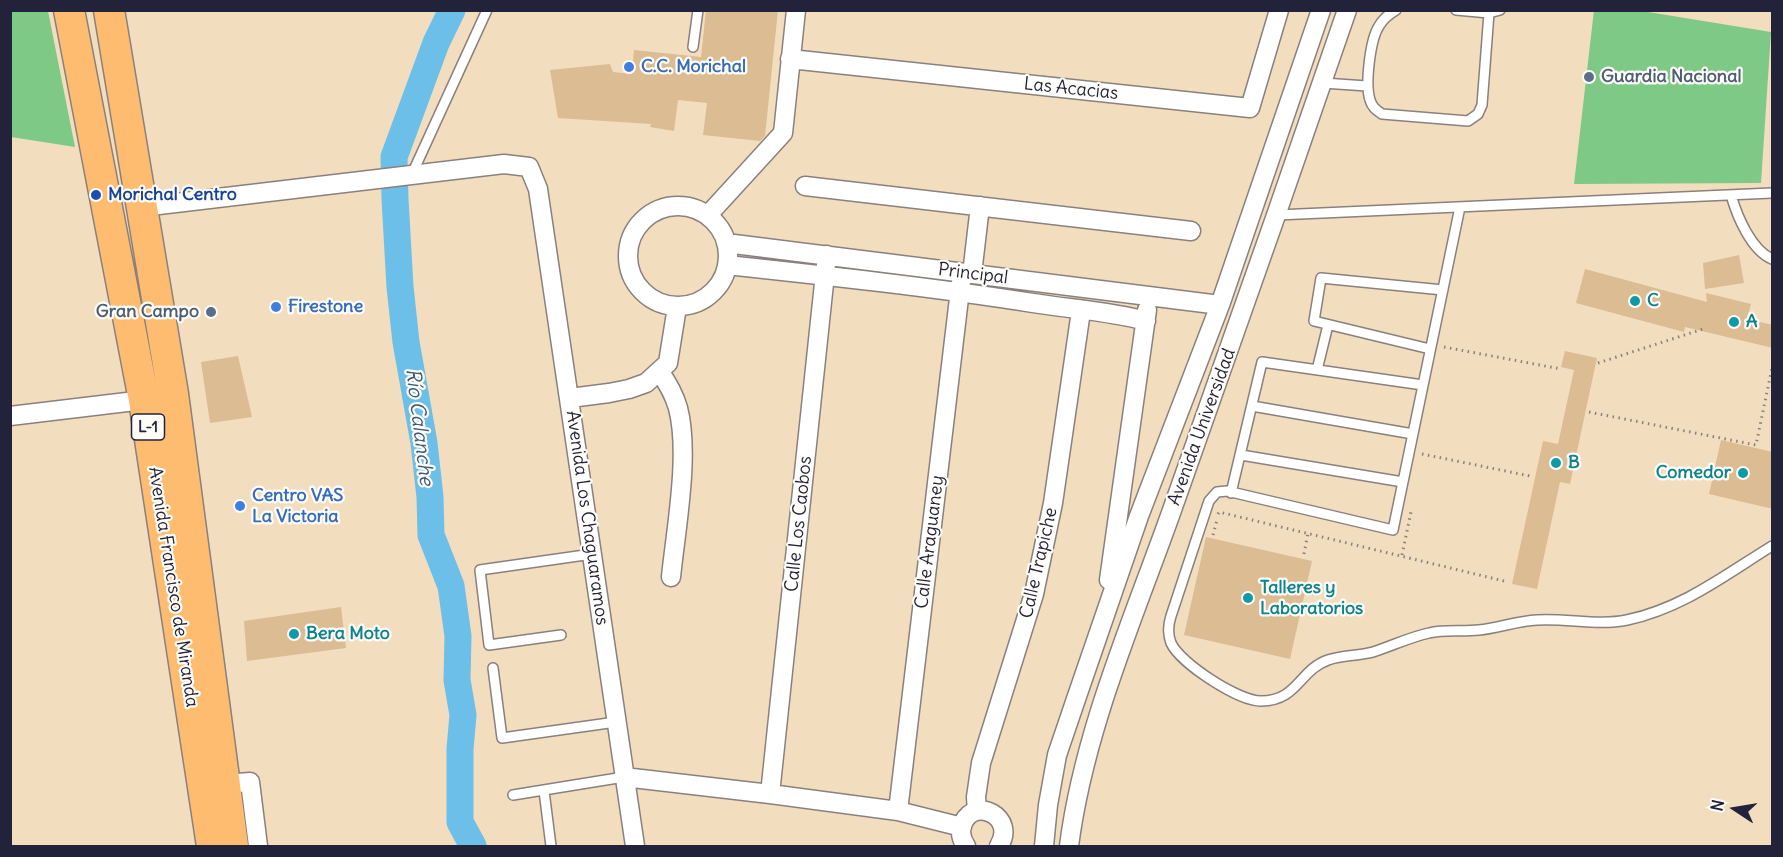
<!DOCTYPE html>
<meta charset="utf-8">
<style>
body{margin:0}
#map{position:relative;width:1783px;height:857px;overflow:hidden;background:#f3ddbf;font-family:Delius,sans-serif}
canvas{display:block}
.frame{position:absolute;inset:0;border:12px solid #22223b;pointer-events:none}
.north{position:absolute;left:1705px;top:779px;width:60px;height:60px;-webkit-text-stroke:4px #fdfcf7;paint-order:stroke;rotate:282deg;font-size:16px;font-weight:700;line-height:24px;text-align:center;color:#22223b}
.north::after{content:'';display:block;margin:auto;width:21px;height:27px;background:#22223b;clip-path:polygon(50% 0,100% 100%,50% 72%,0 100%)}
</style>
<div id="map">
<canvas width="1783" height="857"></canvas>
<div class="frame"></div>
<div class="north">N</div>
</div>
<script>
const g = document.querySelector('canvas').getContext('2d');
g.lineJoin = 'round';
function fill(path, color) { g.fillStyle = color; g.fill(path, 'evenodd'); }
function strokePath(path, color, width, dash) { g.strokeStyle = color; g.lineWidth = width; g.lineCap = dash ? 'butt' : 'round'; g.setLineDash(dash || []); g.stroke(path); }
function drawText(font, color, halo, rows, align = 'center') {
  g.font = font + ' Delius,sans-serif'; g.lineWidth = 4.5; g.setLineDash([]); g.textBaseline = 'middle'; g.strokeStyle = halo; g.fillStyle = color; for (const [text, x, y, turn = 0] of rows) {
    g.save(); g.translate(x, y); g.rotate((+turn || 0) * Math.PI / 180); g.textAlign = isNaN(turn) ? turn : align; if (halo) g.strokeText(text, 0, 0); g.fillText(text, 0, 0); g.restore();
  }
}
const green = new Path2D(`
 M 1594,10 L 1642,11 L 1771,32 L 1761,183 L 1574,184 Z
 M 10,11 L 48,11 L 75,147 L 11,137 Z`);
const river = new Path2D(`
 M 452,10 L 436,43 L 394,157 L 395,199 L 400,287 L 406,342 L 424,443 L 430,497 L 431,535 L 451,586 L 458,636 L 457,680 L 463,715 L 460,749 L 460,822 L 473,846`);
const building = new Path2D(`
 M 706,10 L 778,10 L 765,136 L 760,141 L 703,135 L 707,103 L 678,100 L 674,131 L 650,127 L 651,124 L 558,118 L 550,70 L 610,64 L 613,72 L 632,74 L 634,50 L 701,57 Z
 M 1739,255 L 1744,283 L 1705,289 L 1703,263 Z
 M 1585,269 L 1707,302 L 1706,293 L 1751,304 L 1747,319 L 1773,325 L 1773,348 L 1685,327 L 1684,332 L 1576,303 Z
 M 1565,351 L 1597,358 L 1570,484 L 1560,482 L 1537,589 L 1512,584 L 1543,441 L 1558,444 L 1574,370 L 1561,367 Z
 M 238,356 L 252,417 L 210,423 L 201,362 Z
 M 1721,440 L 1773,452 L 1773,509 L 1709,494 Z
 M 1206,537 L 1312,561 L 1290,659 L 1184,635 Z
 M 341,607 L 346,648 L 247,661 L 244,621 Z`);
const path = new Path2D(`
 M 1444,347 L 1561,369
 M 1598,363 L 1703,329
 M 1589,412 L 1756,445 L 1772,368
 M 1422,454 L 1530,476
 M 1218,514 L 1219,512 L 1504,581
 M 1213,535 L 1217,520
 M 1304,554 L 1308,533
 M 1402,555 L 1411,512`);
const service = new Path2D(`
 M 1396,10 C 1389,14 1383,19 1379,26 C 1370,40 1365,84 1370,100 C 1372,107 1376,110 1382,114 L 1468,121 L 1478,114 L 1482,105 L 1489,13
 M 1456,10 L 1489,13 L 1500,10
 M 693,47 L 698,10
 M 1323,83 L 1367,86
 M 412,174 L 487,10
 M 1731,195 C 1737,216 1751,250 1772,259
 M 1460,207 L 1393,530 L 1227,491 L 1217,492 L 1209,501 L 1171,616 C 1168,625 1168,635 1171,643 C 1180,663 1238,701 1261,701 C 1298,701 1299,670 1328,660 C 1342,655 1358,656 1373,652 C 1392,646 1410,637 1429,633 C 1445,629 1462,632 1479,630 C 1498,628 1517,621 1537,620 C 1567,618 1598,626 1627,620 C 1683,608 1725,575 1772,546
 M 1277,215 L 1772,193
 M 1430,349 L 1314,321 L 1321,278 L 1443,290
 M 1317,370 L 1328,325
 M 1252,406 L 1413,434
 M 1241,455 L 1403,482
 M 1231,493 L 1262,362 L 1423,385
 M 561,635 L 489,645 L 480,570 L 592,554
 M 493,668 L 502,738 L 616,722
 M 544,791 L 551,846
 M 513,795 L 624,777`);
const minor = new Path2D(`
 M 790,59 L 1250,108 L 1279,10
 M 805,186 L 1191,231
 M628 256a50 50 0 1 1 100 0a50 50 0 1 1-100 0Z
 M 142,207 L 504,164 L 529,167 L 538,189 L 635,846
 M 708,215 L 783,133 L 796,10
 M 726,243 L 1220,305
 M 727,265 C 829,276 931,287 1033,303 C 1070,309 1110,311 1146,321
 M 972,274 L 980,206
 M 659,371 C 667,382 674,394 678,408 C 690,454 676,528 671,577
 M 570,398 L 609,393 L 629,389 L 646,383 L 668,363 L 677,307
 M 10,416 L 152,399
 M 1109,580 L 1147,310
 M 624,777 L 770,794 L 898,811 L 962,827
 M 225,784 L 250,782 L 258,846
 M 770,794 L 827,255
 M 898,811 L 962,273
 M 977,811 L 976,797 L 981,763 L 1034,594 L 1053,503 L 1081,311
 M 966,846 C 961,839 959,832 963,823 C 975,796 1017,817 999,846
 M 1044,846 L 1048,805 L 1057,755 L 1075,702 L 1139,516 L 1220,305 L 1321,10
 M 1069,846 C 1084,730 1133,620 1172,510 C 1231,344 1290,177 1347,10`);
const primary = new Path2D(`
 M 69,10 L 144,400 L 212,846
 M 109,10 L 173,394 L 233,846`);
const markers = [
 [629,67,6,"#3f7fe0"],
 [1589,77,6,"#5c6f8a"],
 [96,195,6,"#1a4fb4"],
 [1635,301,6,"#0f9aa8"],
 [276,307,6,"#3f7fe0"],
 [211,312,6,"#5c6f8a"],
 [1734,322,6,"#0f9aa8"],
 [1556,463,6,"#0f9aa8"],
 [1743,473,6,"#0f9aa8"],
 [240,506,6,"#3f7fe0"],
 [1248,598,6,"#0f9aa8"],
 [294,634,6,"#0f9aa8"]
];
const shields = [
 [148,427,33]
];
const shieldNames = [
 ["L-1",148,427]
];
const shopNames = [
 ["C.C. Morichal",641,67],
 ["Firestone",288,307],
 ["Centro VAS",252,496],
 ["La Victoria",252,517]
];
const serviceNames = [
 ["Guardia Nacional",1601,77],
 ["Gran Campo",199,312,"right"]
];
const streetNames = [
 ["Las Acacias",1071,89,6],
 ["Principal",973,274,7],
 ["Avenida Universidad",1202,427,-70],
 ["Avenida Los Chaguaramos",587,518,82],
 ["Calle Los Caobos",799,524,-84],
 ["Calle Araguaney",930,542,-83],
 ["Calle Trapiche",1039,563,-77],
 ["Avenida Francisco de Miranda",173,587,81]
];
const transitNames = [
 ["Morichal Centro",108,195]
];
const cultureNames = [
 ["C",1647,301],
 ["A",1746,322],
 ["B",1568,463],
 ["Comedor",1731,473,"right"],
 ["Talleres y",1260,588],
 ["Laboratorios",1260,609],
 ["Bera Moto",306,634]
];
const waterNames = [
 ["Río Calanche",419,427,83]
];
fill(green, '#7fc986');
strokePath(river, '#6bbfe8', 27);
fill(building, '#dcbc92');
strokePath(service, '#8a807d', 12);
strokePath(minor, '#8a807d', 21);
strokePath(primary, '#8a807d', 33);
strokePath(path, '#8a807d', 3, [1.5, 4.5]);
strokePath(service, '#fff', 9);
strokePath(minor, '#fff', 18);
strokePath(primary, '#febc70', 30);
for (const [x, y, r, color] of markers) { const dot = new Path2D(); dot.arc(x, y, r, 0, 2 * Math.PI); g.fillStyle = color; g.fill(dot); strokePath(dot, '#fdfcf7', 2); }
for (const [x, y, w] of shields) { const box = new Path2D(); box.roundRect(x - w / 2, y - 13, w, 26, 4.5); g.fillStyle = '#fdfcf7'; g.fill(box); strokePath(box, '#22223b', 1.5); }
drawText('bold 16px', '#22223b', null, shieldNames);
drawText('bold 18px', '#366cbe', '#fdfcf7', shopNames, 'left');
drawText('bold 18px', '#4e5e75', '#fdfcf7', serviceNames, 'left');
drawText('18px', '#22223b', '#fdfcf7', streetNames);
drawText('bold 18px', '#164399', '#fdfcf7', transitNames, 'left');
drawText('bold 18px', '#0d838f', '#fdfcf7', cultureNames, 'left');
drawText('italic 20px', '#3c5978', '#fdfcf7', waterNames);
</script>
